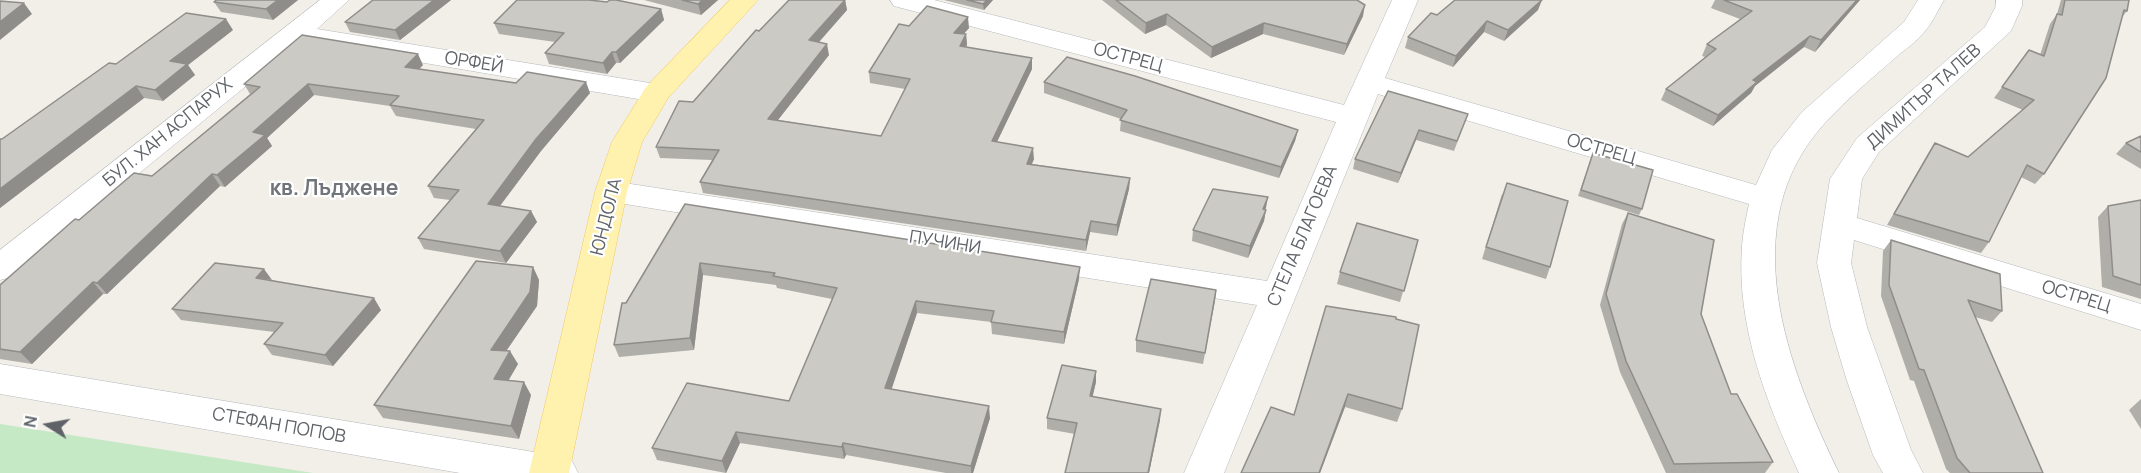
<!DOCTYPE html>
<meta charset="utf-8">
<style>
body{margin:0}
#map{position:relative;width:2141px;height:473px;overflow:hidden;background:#f1efe8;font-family:Manrope,sans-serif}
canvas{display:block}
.north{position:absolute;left:18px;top:395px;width:60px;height:60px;-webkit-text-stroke:4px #fff;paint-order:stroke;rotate:281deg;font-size:16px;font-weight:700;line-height:24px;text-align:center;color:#5f6368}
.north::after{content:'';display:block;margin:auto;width:21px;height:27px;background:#5f6368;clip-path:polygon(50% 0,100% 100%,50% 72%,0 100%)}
</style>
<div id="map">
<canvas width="2141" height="473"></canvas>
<div class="north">N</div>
</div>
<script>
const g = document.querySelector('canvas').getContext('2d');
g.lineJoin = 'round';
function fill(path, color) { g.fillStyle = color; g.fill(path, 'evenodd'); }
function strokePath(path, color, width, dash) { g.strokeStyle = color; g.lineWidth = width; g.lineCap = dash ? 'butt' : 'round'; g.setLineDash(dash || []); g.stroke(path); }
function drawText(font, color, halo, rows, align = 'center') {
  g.font = font + ' Manrope,sans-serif'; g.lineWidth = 4.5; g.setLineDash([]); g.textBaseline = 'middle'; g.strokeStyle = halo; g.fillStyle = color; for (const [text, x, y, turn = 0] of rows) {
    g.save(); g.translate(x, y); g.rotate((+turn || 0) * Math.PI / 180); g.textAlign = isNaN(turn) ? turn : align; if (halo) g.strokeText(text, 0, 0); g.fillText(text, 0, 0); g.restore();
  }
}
const green = new Path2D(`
 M 0,424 L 313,473 L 0,473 Z`);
const minor = new Path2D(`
 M 320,0 L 349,0 L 317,29 L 656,84 L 666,87 L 670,93 L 666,99 L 656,102 L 300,42 L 12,277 L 0,280 L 0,250 Z
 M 890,0 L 934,0 L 1344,105 L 1392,0 L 1418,0 L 1385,78 L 1756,185 L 1772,150 L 1802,112 L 1904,22 L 1918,0 L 1944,0 C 1938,10 1933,22 1925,31 C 1917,42 1905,49 1895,58 C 1871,79 1846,100 1825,123 C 1732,224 1788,368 1839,473 L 1799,473 C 1766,402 1736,325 1742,246 C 1743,232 1746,218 1749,204 L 1378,94 L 1224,473 L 1184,473 L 1257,305 L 600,200 L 595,192 L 600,184 L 611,181 L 1267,281 L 1336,122 L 894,6 Z
 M 1996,0 L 2022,0 L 2022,6 L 2011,31 L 1879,152 L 1862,179 L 1857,218 L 2141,304 L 2141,330 L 1854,240 L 1851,263 L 1867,327 L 1911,450 L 1923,473 L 1883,473 L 1873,455 L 1846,378 L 1831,327 L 1817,263 L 1830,179 L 1857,138 L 1985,27 L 1996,6 Z
 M 0,364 L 558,456 L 572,461 L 578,473 L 460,473 L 0,394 Z`);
const major = new Path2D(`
 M 730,0 L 758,0 L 668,98 L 642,142 L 627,192 L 569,473 L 529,473 L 595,192 L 612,142 L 646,87 Z`);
const wall = new Path2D(`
 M 298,0 L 273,20 L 221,12 L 214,2 Z
 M 373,0 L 451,0 L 400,40 L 350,32 L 345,22 Z
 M 644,0 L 718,0 L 701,15 Z
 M 845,0 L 847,10 L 819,42 L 829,55 L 778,120 L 881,136 L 905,89 L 870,83 L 869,72 L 909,26 L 969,28 L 963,34 L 966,34 L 967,45 L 966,47 L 1032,69 L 997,142 L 1034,159 L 1032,164 L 1130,178 L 1129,189 L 1117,236 L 1090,232 L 1086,251 L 703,193 L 700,182 L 712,160 L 660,158 L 656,147 L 693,102 L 759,31 Z
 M 944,0 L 993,0 L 984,10 Z
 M 1102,0 L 1357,0 L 1363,16 L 1344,55 L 1263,34 L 1211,58 L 1166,25 L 1145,34 Z
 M 1715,0 L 1860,0 L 1815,52 L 1804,47 L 1755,86 L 1751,93 L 1713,126 L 1661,100 L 1666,89 L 1705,57 L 1702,56 L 1707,44 L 1740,19 L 1711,8 Z
 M 2061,0 L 2129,0 L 2127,11 L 2122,17 L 2044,174 L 2035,184 L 2021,177 L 1989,242 L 1981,253 L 1887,225 L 1928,154 L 1935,143 L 1968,157 L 2023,110 L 1994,98 L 2029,50 L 2040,55 L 2050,24 L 2057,14 Z
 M 661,9 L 664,20 L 620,63 L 616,63 L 607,74 L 549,64 L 545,53 L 555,42 L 499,34 L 494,23 Z
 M 1538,10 L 1504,41 L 1484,32 L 1453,67 L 1405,48 L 1408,37 L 1437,15 Z
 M 233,30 L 188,65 L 195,75 L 163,101 L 144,98 L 0,208 L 0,139 L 2,139 L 116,64 Z
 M 423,65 L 419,69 L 516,83 L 590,93 L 541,151 L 500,206 L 531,211 L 537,222 L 506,263 L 424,249 L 418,238 L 450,200 L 434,198 L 428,186 L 476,129 L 396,116 L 390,106 L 314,95 L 267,138 L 272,146 L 225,187 L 220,186 L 107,294 L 103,294 L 32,364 L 0,359 L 0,285 L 79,220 L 152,176 L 250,94 L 244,84 Z
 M 1044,82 L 1298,130 L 1295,141 L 1279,178 L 1120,131 L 1121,119 L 1044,93 Z
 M 1388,91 L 1468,114 L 1454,151 L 1416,140 L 1398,183 L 1353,169 L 1355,159 Z
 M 2141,136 L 2141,169 L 2116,154 L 2126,143 Z
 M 1593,153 L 1642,209 L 1639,215 L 1578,196 Z
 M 1502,194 L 1550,267 L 1546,279 L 1482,259 Z
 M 2141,200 L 2141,299 L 2102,287 L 2098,217 L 2108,206 Z
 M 685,204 L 1079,279 L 1064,344 L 992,334 L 991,322 L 917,313 L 891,389 L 990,418 L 973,473 L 946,473 L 846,455 L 844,459 L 740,443 L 726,473 L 657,460 L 652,448 L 789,401 L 832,299 L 777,288 L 776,285 L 703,275 L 694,350 L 619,357 L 614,345 L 626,303 Z
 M 1266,209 L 1264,221 L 1248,258 L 1192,241 L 1193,230 Z
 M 1628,213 L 1701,314 L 1731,394 L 1773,462 L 1765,473 L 1666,473 L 1620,372 L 1600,305 L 1622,224 Z
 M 1418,240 L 1400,302 L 1337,284 L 1340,272 Z
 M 1891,240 L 2002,311 L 1992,322 L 1975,317 L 2043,473 L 1950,473 L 1946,469 L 1914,381 L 1910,380 L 1881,296 L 1883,251 Z
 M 533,267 L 539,280 L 537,306 L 506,351 L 518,364 L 508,381 L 531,395 L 519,439 L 383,418 L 374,405 Z
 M 272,280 L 381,310 L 333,366 L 272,355 L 264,344 L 274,332 L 181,320 L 172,309 Z
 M 1216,290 L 1203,364 L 1136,352 L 1136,340 Z
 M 1396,319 L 1402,409 L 1397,422 L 1345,407 L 1320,473 L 1241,473 L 1294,415 Z
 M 1096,371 L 1096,382 L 1092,397 L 1160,420 L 1149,473 L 1065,473 L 1075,434 L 1047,429 L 1047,418 Z
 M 2141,399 L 2141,429 L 2129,410 Z`);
const shadedWall = new Path2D(`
 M 278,0 L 298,0 L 273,20 L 266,9 Z
 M 434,0 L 451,0 L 400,40 L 395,30 Z
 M 703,0 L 718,0 L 701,15 L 698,4 Z
 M 845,0 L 847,10 L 811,51 L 809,40 Z
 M 987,0 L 993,0 L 984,10 L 983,4 Z
 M 1542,0 L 1538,10 L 1504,41 L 1508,30 Z
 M 1857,0 L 1860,0 L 1815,52 L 1821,40 Z
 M 24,3 L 32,14 L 0,40 L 0,22 Z
 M 1365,5 L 1363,16 L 1344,55 L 1347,44 Z
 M 661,9 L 664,20 L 620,63 L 616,52 Z
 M 1167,14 L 1166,25 L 1145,34 L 1146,23 Z
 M 968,17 L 969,28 L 955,44 L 954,33 Z
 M 226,19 L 233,30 L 188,65 L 195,75 L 163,101 L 155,90 L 170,61 Z
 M 1487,21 L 1484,32 L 1453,67 L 1456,56 Z
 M 1264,23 L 1263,34 L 1211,58 L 1212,47 Z
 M 966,34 L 967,45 L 961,57 L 960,46 Z
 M 1810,36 L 1804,47 L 1755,86 L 1751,93 L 1713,126 L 1718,115 L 1753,80 Z
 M 827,44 L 829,55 L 770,130 L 768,119 Z
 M 612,52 L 616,63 L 607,74 L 603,63 Z
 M 418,54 L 423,65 L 410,78 L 405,67 Z
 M 1032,58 L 1032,69 L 992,152 L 992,141 Z
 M 586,82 L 590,93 L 541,151 L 493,215 L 488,204 L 536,139 Z
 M 308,84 L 314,95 L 267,138 L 272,146 L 225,187 L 217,175 L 253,132 Z
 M 136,86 L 144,98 L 0,208 L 0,189 Z
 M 1298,130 L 1295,141 L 1279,178 L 1281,167 Z
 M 1419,130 L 1416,140 L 1398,183 L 1401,173 Z
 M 1033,148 L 1034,159 L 1027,175 L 1027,164 Z
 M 212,174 L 220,186 L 107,294 L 97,283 Z
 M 1130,178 L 1129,189 L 1117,236 L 1117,225 Z
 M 1268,197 L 1266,208 L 1261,220 L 1263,209 Z
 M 1266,210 L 1264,221 L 1248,258 L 1250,246 Z
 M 531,211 L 537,222 L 506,263 L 500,251 Z
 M 1091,221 L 1090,232 L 1086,251 L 1086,240 Z
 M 700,263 L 703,275 L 694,350 L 690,338 Z
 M 533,267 L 539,280 L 537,306 L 498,363 L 491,350 Z
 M 1080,267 L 1079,279 L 1064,344 L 1064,332 Z
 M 264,269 L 272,280 L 256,278 Z
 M 93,282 L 103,294 L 32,364 L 20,352 Z
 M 1216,290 L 1215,301 L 1203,364 L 1205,353 Z
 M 374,298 L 381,310 L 333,366 L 325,355 Z
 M 916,301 L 917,313 L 888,400 L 885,388 Z
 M 510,351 L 518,364 L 501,393 L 494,379 Z
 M 1096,371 L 1096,382 L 1090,408 L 1090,396 Z
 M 524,382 L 531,395 L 519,439 L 511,426 Z
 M 1348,394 L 1345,407 L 1320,473 L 1319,473 Z
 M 989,406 L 990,418 L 973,473 L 971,473 L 971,466 Z
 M 1161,409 L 1160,420 L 1149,473 L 1148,473 Z
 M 736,432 L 740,443 L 726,473 L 722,461 Z
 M 843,443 L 846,455 L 844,459 L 842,447 Z`);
const building = new Path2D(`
 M 216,0 L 278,0 L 266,9 L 214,2 Z
 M 373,0 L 434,0 L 395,30 L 345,22 Z
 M 517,0 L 589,0 L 607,2 L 610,0 L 616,0 L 661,9 L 616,52 L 612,52 L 603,63 L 545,53 L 564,33 L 494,23 Z
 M 682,0 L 703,0 L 698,4 Z
 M 789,0 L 845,0 L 809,40 L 827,44 L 768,119 L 881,136 L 910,79 L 869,72 L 899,24 L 909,26 L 927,6 L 968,17 L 954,33 L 966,34 L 960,46 L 1032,58 L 992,141 L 1033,148 L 1027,164 L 1130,178 L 1117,225 L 1091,221 L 1086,240 L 700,182 L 719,150 L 656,147 L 679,101 L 693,102 L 756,30 L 759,31 Z
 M 967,0 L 987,0 L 983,4 Z
 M 1116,0 L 1357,0 L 1365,5 L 1347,44 L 1264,23 L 1212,47 L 1167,14 L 1146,23 Z
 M 1455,0 L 1542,0 L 1508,30 L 1487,21 L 1456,56 L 1408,37 L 1431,13 L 1437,15 Z
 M 1724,0 L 1857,0 L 1821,40 L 1810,36 L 1753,80 L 1757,82 L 1718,115 L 1666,89 L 1716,49 L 1707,44 L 1752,11 Z
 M 2065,0 L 2129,0 L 2127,11 L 2124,10 L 2106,78 L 2044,174 L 2027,165 L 1989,242 L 1894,214 L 1935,143 L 1968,157 L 2034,100 L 2002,87 L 2029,50 L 2044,56 L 2057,14 L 2062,15 Z
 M 0,1 L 24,3 L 0,22 Z
 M 186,13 L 226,19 L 170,61 L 187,64 L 155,90 L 136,86 L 0,189 L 0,139 L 2,139 L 109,63 L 116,64 Z
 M 302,35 L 418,54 L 405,67 L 516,83 L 527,72 L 586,82 L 536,139 L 488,204 L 531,211 L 500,251 L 418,238 L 459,190 L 428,186 L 484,120 L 390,105 L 399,96 L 308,84 L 253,132 L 265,135 L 217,175 L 212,174 L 97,283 L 93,282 L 20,352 L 0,349 L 0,285 L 75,219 L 79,220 L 134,173 L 152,176 L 260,87 L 244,84 Z
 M 1067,57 L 1135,76 L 1298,130 L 1281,167 L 1120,120 L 1127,110 L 1044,82 Z
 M 1388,91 L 1468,114 L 1457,141 L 1419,130 L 1401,173 L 1355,159 Z
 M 2141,136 L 2141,152 L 2126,143 Z
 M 1593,153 L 1653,170 L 1642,209 L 1581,190 Z
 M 1507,183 L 1568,201 L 1550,267 L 1486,247 Z
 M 1213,189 L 1268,197 L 1263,209 L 1266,210 L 1250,246 L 1193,230 Z
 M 2141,200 L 2141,285 L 2113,276 L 2108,206 Z
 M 685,204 L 1080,267 L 1064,332 L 991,322 L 994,311 L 916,301 L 885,388 L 989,406 L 971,466 L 843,443 L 842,447 L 736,432 L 722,461 L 652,448 L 687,383 L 789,401 L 837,288 L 773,276 L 775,273 L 700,263 L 690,338 L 614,345 L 622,303 L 626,303 Z
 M 1628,213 L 1714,240 L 1701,314 L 1731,394 L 1737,394 L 1773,462 L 1674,464 L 1626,361 L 1606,294 Z
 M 1357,223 L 1418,240 L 1404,291 L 1340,272 Z
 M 1891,240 L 2000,274 L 2002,311 L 1968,300 L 2043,473 L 1970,473 L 1957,458 L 1924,370 L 1919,369 L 1889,285 Z
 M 476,261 L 533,267 L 530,292 L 491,350 L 510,351 L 494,379 L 524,382 L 511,426 L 374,405 Z
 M 215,263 L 264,269 L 256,278 L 374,298 L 325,355 L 264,344 L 283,323 L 172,309 Z
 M 1151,279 L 1216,290 L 1205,353 L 1136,340 Z
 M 1326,306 L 1396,317 L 1396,319 L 1419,325 L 1402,409 L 1348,394 L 1319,473 L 1241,473 L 1271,407 L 1294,415 Z
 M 1062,365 L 1096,371 L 1090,396 L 1161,409 L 1148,473 L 1065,473 L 1077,423 L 1047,418 Z`);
const streetNames = [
 ["ОСТРЕЦ",1128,58,15],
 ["ОРФЕЙ",474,63,9],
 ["ДИМИТЪР ТАЛЕВ",1924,97,-42],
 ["БУЛ. ХАН АСПАРУХ",168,133,-39],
 ["ОСТРЕЦ",1601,150,16],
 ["ЮНДОЛА",607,217,-76],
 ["СТЕЛА БЛАГОЕВА",1303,236,-67],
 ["ПУЧИНИ",945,243,9],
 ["ОСТРЕЦ",2076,297,17],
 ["СТЕФАН ПОПОВ",279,426,10]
];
const quarterNames = [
 ["кв. Лъджене",334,189]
];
fill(green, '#c5e8c5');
strokePath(minor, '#b5b8bc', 1);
strokePath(major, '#f2c960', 1);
fill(minor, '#fff');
fill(major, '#fff2af');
fill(wall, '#afaea9');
fill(shadedWall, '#8f8d8a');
fill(building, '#cccac5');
strokePath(building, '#8f8d8a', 1.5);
drawText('18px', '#5f6368', '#fff', streetNames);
drawText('bold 21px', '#70757a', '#fff', quarterNames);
</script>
